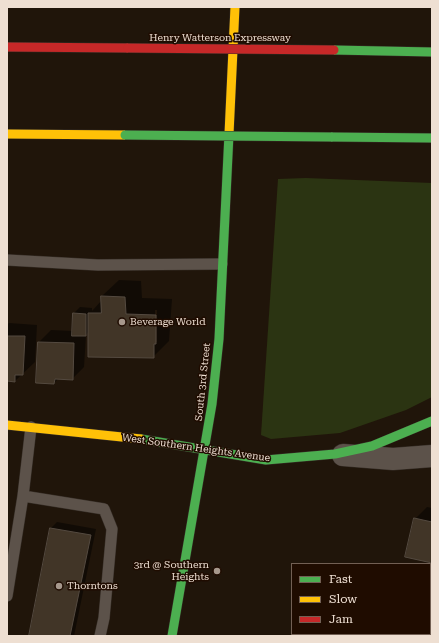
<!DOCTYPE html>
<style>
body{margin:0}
#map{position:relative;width:439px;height:643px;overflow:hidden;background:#20150a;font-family:"Roboto Serif",serif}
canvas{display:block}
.frame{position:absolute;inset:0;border:8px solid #eedfd2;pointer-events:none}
.legend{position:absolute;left:291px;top:563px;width:140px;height:72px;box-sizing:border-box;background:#1f0c00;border:1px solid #726054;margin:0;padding:5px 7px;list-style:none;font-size:12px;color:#eedfd2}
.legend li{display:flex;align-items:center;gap:8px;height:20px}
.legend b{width:20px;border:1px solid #726054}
</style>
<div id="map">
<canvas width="439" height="643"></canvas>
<div class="frame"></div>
<ul class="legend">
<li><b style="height:5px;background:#4caf50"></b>Fast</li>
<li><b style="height:5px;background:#ffc107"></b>Slow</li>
<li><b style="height:5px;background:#c62828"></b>Jam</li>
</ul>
</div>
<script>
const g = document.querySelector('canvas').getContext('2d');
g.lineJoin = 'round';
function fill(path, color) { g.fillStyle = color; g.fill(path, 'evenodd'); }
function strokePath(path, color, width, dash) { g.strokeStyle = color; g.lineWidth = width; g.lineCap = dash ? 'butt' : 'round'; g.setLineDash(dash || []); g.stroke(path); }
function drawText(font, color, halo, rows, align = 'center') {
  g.font = font + ' "Roboto Serif",serif'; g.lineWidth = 3; g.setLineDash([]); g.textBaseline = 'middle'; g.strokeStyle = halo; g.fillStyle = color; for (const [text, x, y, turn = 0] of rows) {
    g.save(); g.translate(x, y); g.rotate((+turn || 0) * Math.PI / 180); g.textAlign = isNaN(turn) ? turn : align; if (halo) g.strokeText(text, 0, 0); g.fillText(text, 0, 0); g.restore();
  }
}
const green = new Path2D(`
 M 306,178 L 432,183 L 432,397 L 406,410 L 340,433 L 271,439 L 261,435 L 278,179 Z`);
const shadow = new Path2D(`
 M 119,280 L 141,281 L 142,298 L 172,299 L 169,341 L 153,357 L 89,331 L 86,335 L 84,367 L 72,379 L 58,379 L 54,383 L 39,342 L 51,330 L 73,331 L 74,313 L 80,307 L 92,308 L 92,311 L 102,300 L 102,296 ZM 155,310 L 157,310 L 157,342 L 155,342 Z
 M 9,323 L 37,325 L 35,362 L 15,381 L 7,380 L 7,325 Z
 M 427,507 L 432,508 L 432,562 L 415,519 Z
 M 57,522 L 96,529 L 74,636 L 30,636 L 51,528 Z
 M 430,577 L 432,577 L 432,593 L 430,595 Z`);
const building = new Path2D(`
 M 101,296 L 125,297 L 126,314 L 156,315 L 156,344 L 154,344 L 154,358 L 88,357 L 88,313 L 101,313 Z
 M 73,313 L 86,314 L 86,336 L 72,336 Z
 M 7,336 L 25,336 L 23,375 L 15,375 L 15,382 L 7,381 Z
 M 38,342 L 74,343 L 73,380 L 55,379 L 54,384 L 36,383 Z
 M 414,518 L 432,522 L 432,563 L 405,557 Z
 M 50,528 L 91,535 L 70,636 L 29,636 Z`);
const lane = new Path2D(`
 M 7,260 L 98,265 L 222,264
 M 31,427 L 23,496 L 104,509 L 112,529 L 104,618 L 100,636
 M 7,596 L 23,496`);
const street = new Path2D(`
 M 343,455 L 393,459 L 432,456`);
const fast = new Path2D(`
 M 334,50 L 432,52
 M 331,137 L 432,138
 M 141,439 L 266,460 L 335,454
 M 335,454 L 372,446 L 432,421
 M 172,636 L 212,404 L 219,339 L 229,134`);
const slow = new Path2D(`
 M 7,134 L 125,135
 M 229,134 L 235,7
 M 7,425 L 141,439`);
const jam = new Path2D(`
 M 7,47 L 128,48`);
const fastBridge = new Path2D(`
 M 125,135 L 331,137`);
const jamBridge = new Path2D(`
 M 128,48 L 334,50`);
const markers = [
 [122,322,4,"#a6988c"],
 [217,571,4,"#a6988c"],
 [59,586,4,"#a6988c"]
];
const streetNames = [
 ["Henry Watterson Expressway",220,38],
 ["South 3rd Street",203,382,-84],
 ["West Southern Heights Avenue",196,448,8]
];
const poiNames = [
 ["Beverage World",130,322],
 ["3rd @ Southern",209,565,"right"],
 ["Heights",209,577,"right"],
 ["Thorntons",67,586]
];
fill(green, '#2b3412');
fill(shadow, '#0007');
fill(building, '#413527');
strokePath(building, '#544a40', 1);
strokePath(lane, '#372f28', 12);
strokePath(street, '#372f28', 23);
strokePath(fast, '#372f28', 10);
strokePath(slow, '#372f28', 10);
strokePath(jam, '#372f28', 10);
strokePath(lane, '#5c524a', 11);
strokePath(street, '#5c524a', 22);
strokePath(fast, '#4caf50', 9);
strokePath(slow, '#ffc107', 9);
strokePath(jam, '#c62828', 9);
strokePath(fastBridge, '#372f28', 10, []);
strokePath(jamBridge, '#372f28', 10, []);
strokePath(fastBridge, '#4caf50', 9);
strokePath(jamBridge, '#c62828', 9);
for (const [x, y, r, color] of markers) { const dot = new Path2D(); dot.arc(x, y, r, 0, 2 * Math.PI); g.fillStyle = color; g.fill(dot); strokePath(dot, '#1f0c00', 1.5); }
drawText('10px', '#eedfd2', '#1f0c00', streetNames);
drawText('10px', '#eedfd2', '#1f0c00', poiNames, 'left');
</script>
